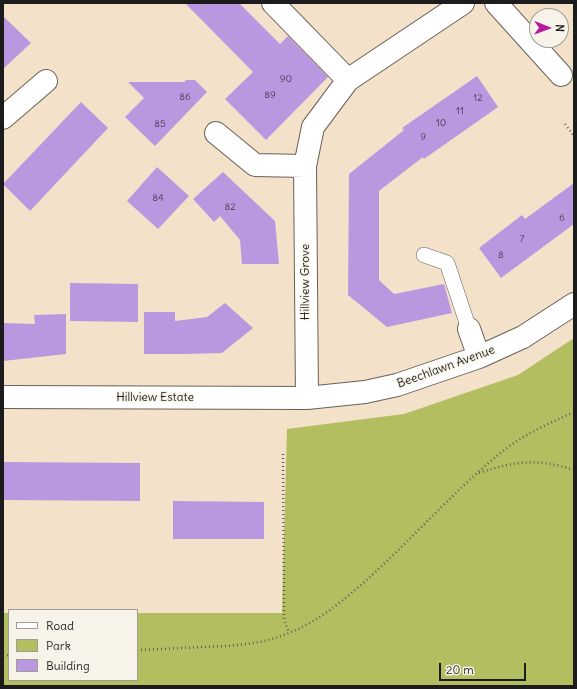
<!DOCTYPE html>
<style>
body{margin:0}
#map{position:relative;width:577px;height:689px;overflow:hidden;background:#f3e2c9;font-family:Delius,sans-serif}
canvas{display:block}
.frame{position:absolute;inset:0;border:4px solid #1c1c1c;pointer-events:none}
.legend{position:absolute;left:8px;top:609px;width:130px;height:72px;box-sizing:border-box;background:#f7f3e8;border:1px solid #9f9d96;margin:0;padding:5px 7px;list-style:none;font-size:12px;color:#1c1c1c}
.legend li{display:flex;align-items:center;gap:8px;height:20px}
.legend b{width:20px;border:1px solid #9f9d96}
.north{position:absolute;left:529px;top:8px;width:40px;height:40px;box-sizing:border-box;background:#f7f3e8;border:1px solid #9f9d96;border-radius:50%;rotate:91deg;font-size:11px;font-weight:700;line-height:16px;text-align:center;color:#1c1c1c}
.north::after{content:'';display:block;margin:auto;width:14px;height:18px;background:#b5179e;clip-path:polygon(50% 0,100% 100%,50% 72%,0 100%)}
.scale{position:absolute;left:439px;top:663px;width:87px;height:18px;box-sizing:border-box;border:2px solid #1c1c1c;border-top:0;padding-left:5px;font-size:12px;line-height:14px;white-space:nowrap;color:#1c1c1c;-webkit-text-stroke:3px #f7f3e8;paint-order:stroke}
</style>
<div id="map">
<canvas width="577" height="689"></canvas>
<div class="frame"></div>
<ul class="legend">
<li><b style="height:5px;background:#fff"></b>Road</li>
<li><b style="height:11px;background:#b2be5f"></b>Park</li>
<li><b style="height:11px;background:#ba98e0"></b>Building</li>
</ul>
<div class="north">N</div>
<div class="scale">20 m</div>
</div>
<script>
const g = document.querySelector('canvas').getContext('2d');
g.lineJoin = 'round';
function fill(path, color) { g.fillStyle = color; g.fill(path, 'evenodd'); }
function strokePath(path, color, width, dash) { g.strokeStyle = color; g.lineWidth = width; g.lineCap = dash ? 'butt' : 'round'; g.setLineDash(dash || []); g.stroke(path); }
function drawText(font, color, halo, rows, align = 'center') {
  g.font = font + ' Delius,sans-serif'; g.lineWidth = 3; g.setLineDash([]); g.textBaseline = 'middle'; g.strokeStyle = halo; g.fillStyle = color; for (const [text, x, y, turn = 0] of rows) {
    g.save(); g.translate(x, y); g.rotate((+turn || 0) * Math.PI / 180); g.textAlign = isNaN(turn) ? turn : align; if (halo) g.strokeText(text, 0, 0); g.fillText(text, 0, 0); g.restore();
  }
}
const green = new Path2D(`
 M 574,338 L 574,686 L 3,686 L 3,613 L 9,613 L 9,680 L 137,680 L 137,613 L 282,613 L 287,429 L 404,414 L 518,375 Z`);
const building = new Path2D(`
 M 185,3 L 239,3 L 280,44 L 288,36 L 328,77 L 266,140 L 225,99 L 253,72 Z
 M 3,16 L 31,43 L 3,69 Z
 M 477,76 L 498,107 L 424,159 L 423,157 L 379,191 L 379,280 L 394,294 L 444,284 L 452,313 L 387,327 L 348,295 L 349,174 L 404,130 L 402,128 Z
 M 186,80 L 195,80 L 207,92 L 155,146 L 125,117 L 144,98 L 128,82 L 184,82 Z
 M 81,102 L 108,128 L 30,211 L 3,184 Z
 M 157,167 L 189,196 L 158,229 L 127,201 Z
 M 223,172 L 275,221 L 279,264 L 242,264 L 240,240 L 220,216 L 214,222 L 193,199 Z
 M 574,183 L 574,224 L 501,278 L 479,248 L 522,215 L 525,219 Z
 M 70,283 L 138,284 L 138,322 L 70,321 Z
 M 225,303 L 253,328 L 222,353 L 185,354 L 144,354 L 144,312 L 175,312 L 175,321 L 207,317 Z
 M 66,314 L 66,354 L 3,361 L 3,323 L 35,324 L 34,315 Z
 M 4,462 L 140,463 L 140,501 L 3,500 Z
 M 173,501 L 264,502 L 264,539 L 173,539 Z`);
const path = new Path2D(`
 M 565,124 L 574,136
 M 283,454 L 284,619 L 289,633
 M 479,473 C 515,461 538,458 574,470
 M 137,650 C 159,649 181,648 203,647 C 228,646 255,645 278,637 C 315,625 343,601 371,576 C 414,537 453,492 498,455 C 522,435 546,425 574,412
 M 3,656 L 9,655`);
const service = new Path2D(`
 M 424,255 L 447,263 L 469,329`);
const minor = new Path2D(`
 M 273,3 L 348,80
 M 496,3 L 561,75
 M 3,118 L 46,81
 M 216,133 L 255,165 L 305,166
 M 469,329 L 479,357
 M 3,397 L 307,398 L 365,392 L 397,385 L 479,357 L 523,337 L 574,304
 M 307,398 L 305,166 L 313,127 L 348,80 L 463,3`);
const numberNames = [
 ["90",286,79],
 ["89",270,95],
 ["86",185,97],
 ["12",478,98],
 ["11",460,111],
 ["10",441,123],
 ["85",160,124],
 ["9",423,137],
 ["84",158,198],
 ["82",230,207],
 ["6",562,218],
 ["7",522,239],
 ["8",501,255]
];
const streetNames = [
 ["Hillview Grove",306,282,-90],
 ["Beechlawn Avenue",446,367,-20],
 ["Hillview Estate",155,398]
];
fill(green, '#b2be5f');
fill(building, '#ba98e0');
strokePath(service, '#676159', 16);
strokePath(minor, '#676159', 24);
strokePath(path, '#676159', 2.5, [1, 3]);
strokePath(service, '#fff', 15);
strokePath(minor, '#fff', 22);
drawText('10px', '#443b4d', null, numberNames);
drawText('12px', '#1c1c1c', '#f7f3e8', streetNames);
</script>
